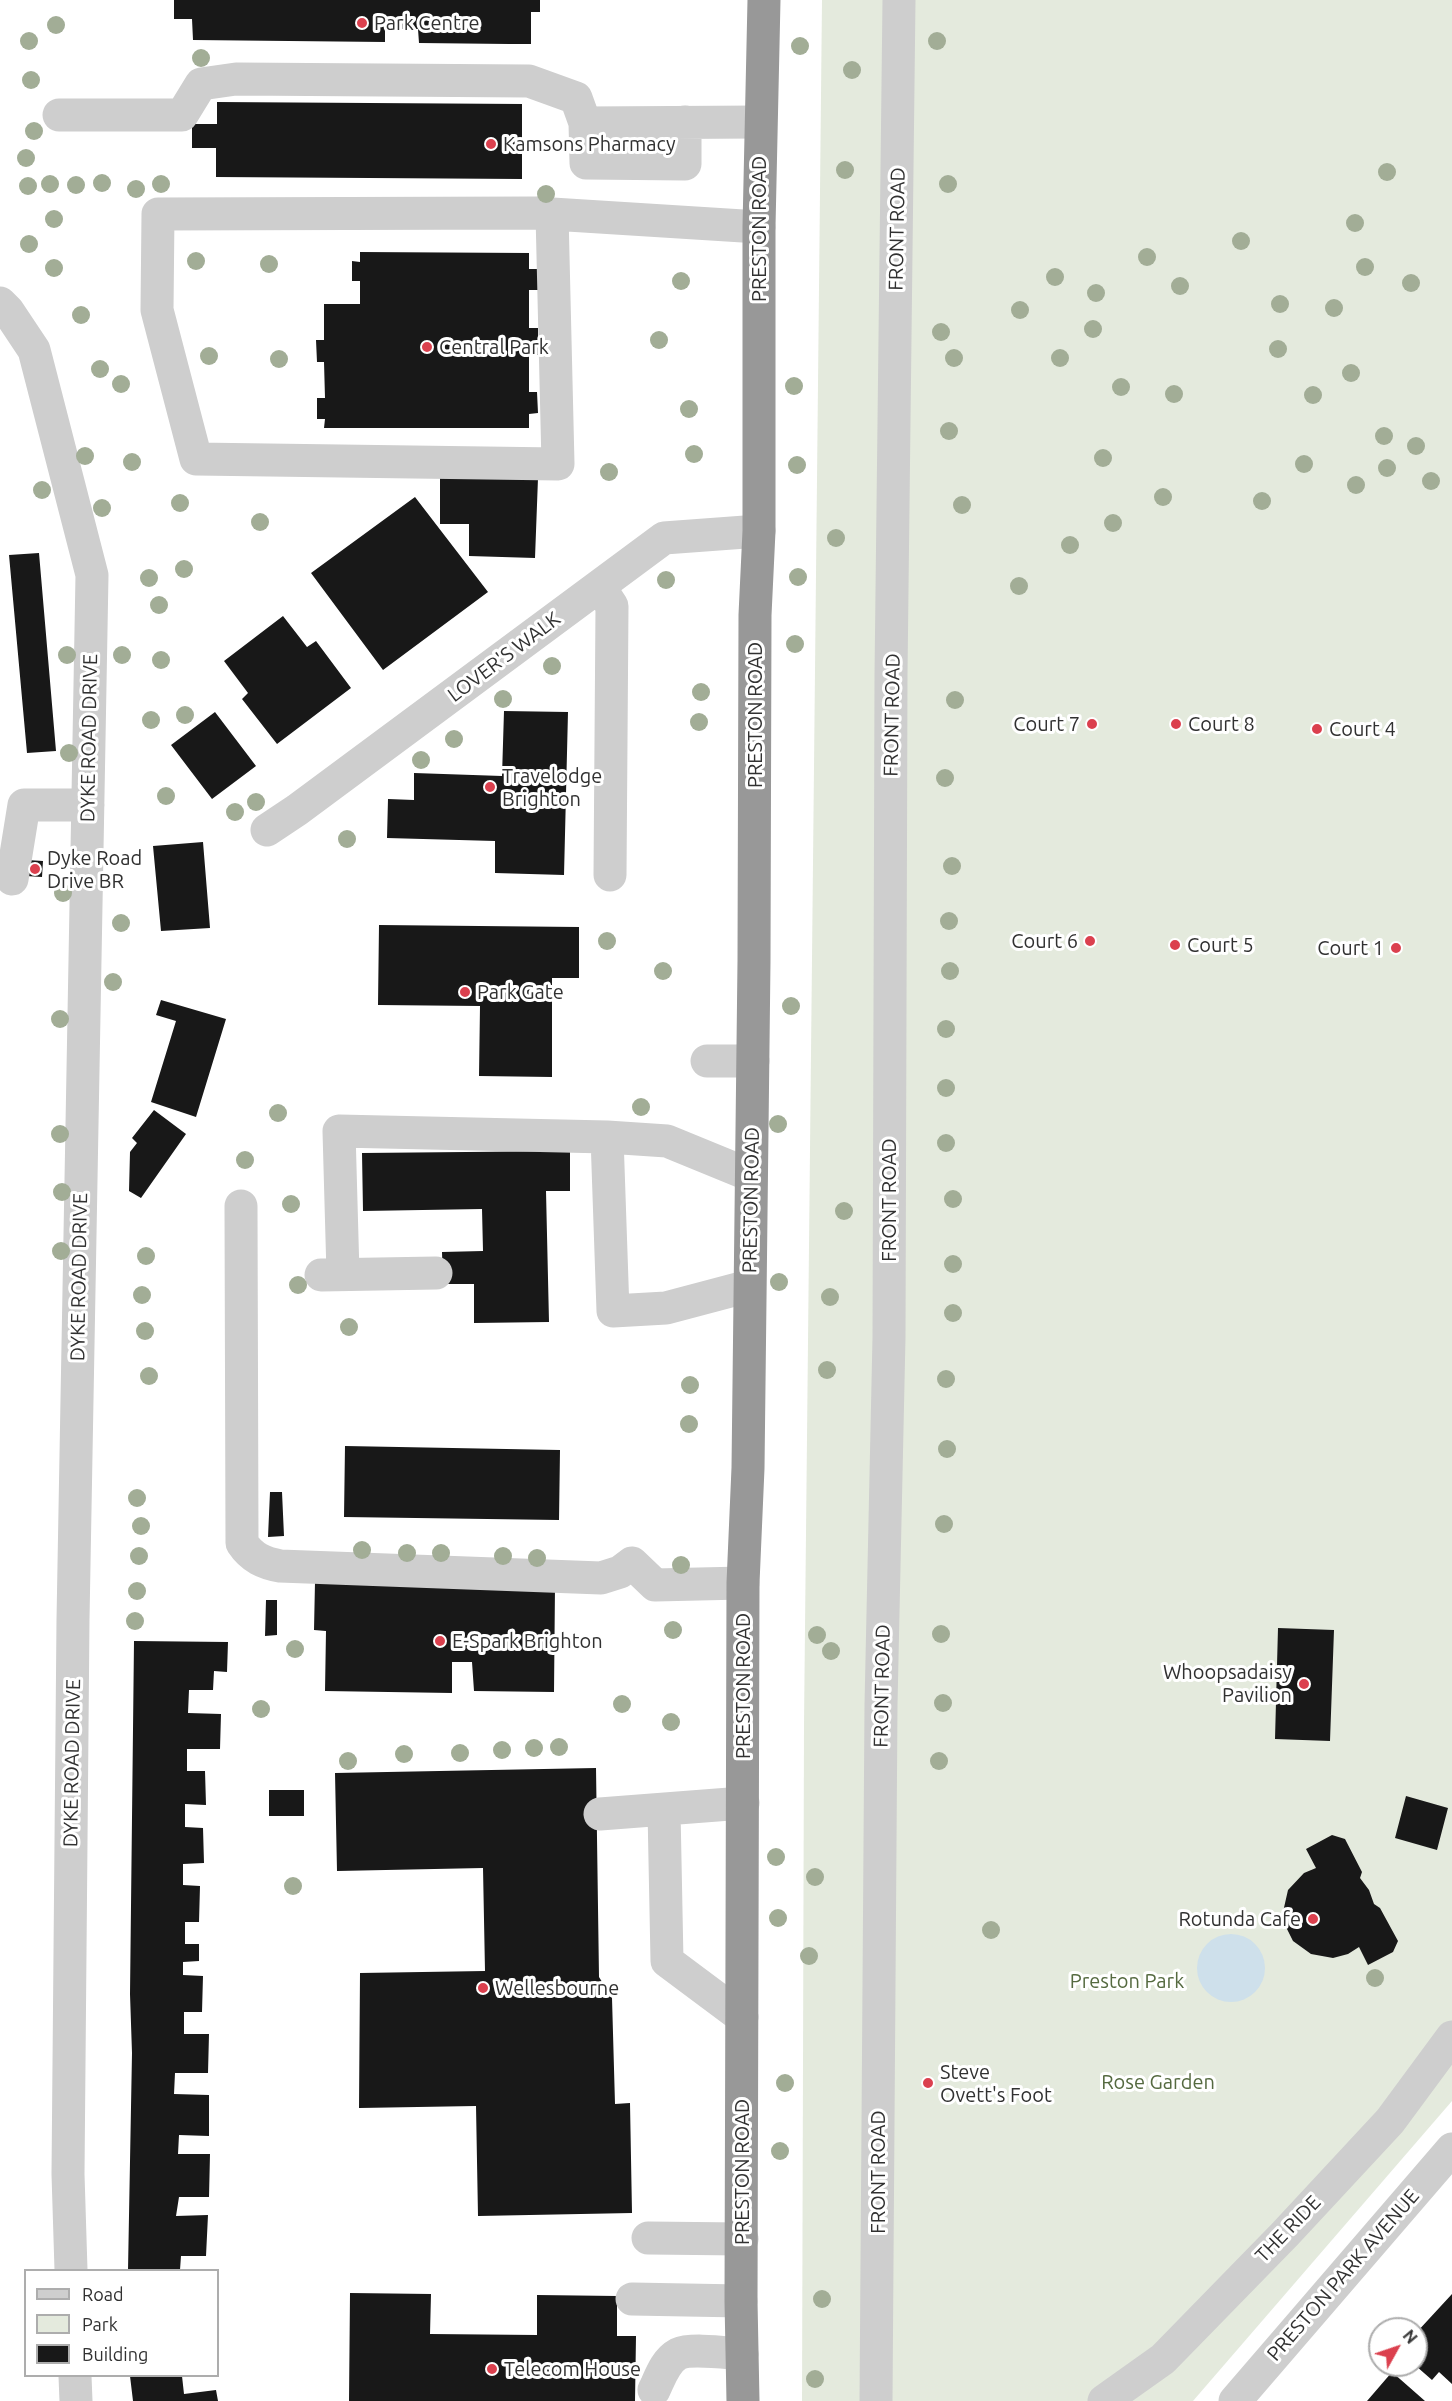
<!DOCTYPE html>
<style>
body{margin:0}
#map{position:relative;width:1452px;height:2401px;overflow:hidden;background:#fff;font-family:Ubuntu,sans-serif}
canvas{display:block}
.legend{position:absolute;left:24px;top:2269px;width:195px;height:108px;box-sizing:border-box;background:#fff;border:2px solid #adadad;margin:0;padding:8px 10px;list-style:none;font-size:18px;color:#313131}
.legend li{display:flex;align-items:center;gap:12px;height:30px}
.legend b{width:30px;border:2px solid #adadad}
.north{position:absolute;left:1368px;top:2317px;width:60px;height:60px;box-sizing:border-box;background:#fff;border:2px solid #adadad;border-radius:50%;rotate:50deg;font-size:16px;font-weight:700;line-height:24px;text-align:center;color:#313131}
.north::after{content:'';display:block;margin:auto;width:21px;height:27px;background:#db404e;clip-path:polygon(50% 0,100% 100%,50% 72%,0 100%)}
</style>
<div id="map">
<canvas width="1452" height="2401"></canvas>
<ul class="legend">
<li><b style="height:8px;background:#cecece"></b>Road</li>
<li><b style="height:16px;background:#e4eadd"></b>Park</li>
<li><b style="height:16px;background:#181818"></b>Building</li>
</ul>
<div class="north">N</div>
</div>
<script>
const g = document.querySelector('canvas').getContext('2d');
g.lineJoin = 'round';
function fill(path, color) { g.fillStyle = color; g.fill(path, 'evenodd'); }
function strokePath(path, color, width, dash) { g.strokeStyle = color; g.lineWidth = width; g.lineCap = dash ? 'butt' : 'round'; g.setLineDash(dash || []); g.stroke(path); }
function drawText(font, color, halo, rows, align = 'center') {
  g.font = font + ' Ubuntu,sans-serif'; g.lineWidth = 6; g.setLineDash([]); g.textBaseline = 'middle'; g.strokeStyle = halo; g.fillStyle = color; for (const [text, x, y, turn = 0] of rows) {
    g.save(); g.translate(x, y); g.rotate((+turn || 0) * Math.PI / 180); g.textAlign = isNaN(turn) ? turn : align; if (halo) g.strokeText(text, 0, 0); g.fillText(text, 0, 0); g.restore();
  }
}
const green = new Path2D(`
 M 822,0 L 1452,0 L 1452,2101 L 1193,2401 L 802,2401 L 804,1724 Z`);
const water = new Path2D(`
 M1197 1968a34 34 0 1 1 68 0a34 34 0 1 1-68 0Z`);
const building = new Path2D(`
 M 174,0 L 540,0 L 540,12 L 531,12 L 531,44 L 509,44 L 419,43 L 418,29 L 385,29 L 385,42 L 193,40 L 192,19 L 174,19 Z
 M 217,102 L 522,104 L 522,179 L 216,177 L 216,148 L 192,148 L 192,124 L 217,124 Z
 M 360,252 L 529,253 L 529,269 L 538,269 L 538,290 L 529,290 L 529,328 L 538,328 L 538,355 L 529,355 L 529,392 L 537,392 L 538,413 L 529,414 L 529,428 L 324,428 L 325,419 L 317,419 L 317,398 L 325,398 L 324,362 L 317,362 L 316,340 L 324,340 L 324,304 L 360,304 L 360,281 L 352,281 L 352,261 L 360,262 Z
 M 440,478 L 538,478 L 535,558 L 469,556 L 469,524 L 440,524 Z
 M 415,497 L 488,592 L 383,670 L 311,573 Z
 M 39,553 L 56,751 L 27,753 L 9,555 Z
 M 283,616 L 307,647 L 316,641 L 351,688 L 277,744 L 242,699 L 248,693 L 224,661 Z
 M 504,711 L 568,712 L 564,875 L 495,873 L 495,841 L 387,838 L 388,799 L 414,800 L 414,773 L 502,776 Z
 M 215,712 L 256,766 L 212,799 L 171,745 Z
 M 203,842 L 210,928 L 161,931 L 153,846 Z
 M 27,860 L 43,861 L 42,877 L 26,876 Z
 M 379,925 L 579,927 L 579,978 L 552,978 L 552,1077 L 479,1076 L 480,1006 L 378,1005 Z
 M 161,1000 L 226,1019 L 196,1117 L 151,1102 L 176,1021 L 156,1015 Z
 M 154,1110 L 186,1134 L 141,1198 L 129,1191 L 130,1152 L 137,1143 L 132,1138 Z
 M 570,1151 L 570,1191 L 546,1191 L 549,1322 L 474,1323 L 474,1284 L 443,1284 L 442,1252 L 483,1251 L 482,1209 L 363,1211 L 362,1153 Z
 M 345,1446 L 560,1450 L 559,1520 L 344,1517 Z
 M 270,1492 L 282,1492 L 284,1536 L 268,1537 Z
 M 315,1582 L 555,1586 L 554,1692 L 474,1691 L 472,1662 L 452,1662 L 452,1693 L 325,1691 L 326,1631 L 314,1630 Z
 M 266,1600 L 277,1600 L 277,1635 L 265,1636 Z
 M 1278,1628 L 1334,1630 L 1330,1741 L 1275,1739 Z
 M 134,1641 L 228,1642 L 227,1672 L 214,1671 L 213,1690 L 189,1690 L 188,1713 L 221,1714 L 220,1749 L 187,1749 L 187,1771 L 205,1771 L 206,1805 L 185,1804 L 185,1827 L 203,1828 L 204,1863 L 183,1864 L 183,1885 L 200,1886 L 199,1922 L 185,1922 L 185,1944 L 199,1944 L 199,1961 L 183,1962 L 183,1975 L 203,1976 L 202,2012 L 184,2012 L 184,2034 L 209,2034 L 208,2073 L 175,2073 L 174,2094 L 209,2095 L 209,2136 L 179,2135 L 178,2154 L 210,2154 L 209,2197 L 179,2197 L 176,2216 L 208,2215 L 206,2256 L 181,2256 L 180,2270 L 128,2270 L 132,2053 L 130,1994 Z
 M 596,1768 L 599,1977 L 612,1998 L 615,2104 L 630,2103 L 632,2213 L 478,2216 L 476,2106 L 359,2108 L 360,1973 L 485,1971 L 483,1868 L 337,1871 L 335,1773 Z
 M 269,1790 L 304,1790 L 304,1816 L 269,1816 Z
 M 1406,1796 L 1448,1808 L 1437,1850 L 1395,1838 Z
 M 1332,1835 L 1345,1839 L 1362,1872 L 1360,1878 L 1369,1890 L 1374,1904 L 1380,1908 L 1398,1941 L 1393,1952 L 1368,1965 L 1359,1947 L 1348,1954 L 1333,1958 L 1311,1954 L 1293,1941 L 1286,1927 L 1283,1912 L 1288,1890 L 1304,1873 L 1316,1868 L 1306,1849 Z
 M 350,2293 L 431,2294 L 430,2334 L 537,2335 L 537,2295 L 617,2296 L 617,2336 L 636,2336 L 635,2401 L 349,2401 Z
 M 1452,2294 L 1452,2384 L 1439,2372 L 1432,2380 L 1416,2366 L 1416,2333 Z
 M 1392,2372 L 1425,2401 L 1367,2401 Z
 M 130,2376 L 182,2376 L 184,2394 L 216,2390 L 218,2401 L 133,2401 Z`);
const minor = new Path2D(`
 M 59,115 L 182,115 L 201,84 L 236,79 L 529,81 L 576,98 L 585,123 L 760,122
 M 585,123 L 586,163 L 685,164 L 685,122
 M 552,214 L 558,464 L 196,459 L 157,310 L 158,214 L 537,213 L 552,214 L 759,227
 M 0,303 L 8,311 L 34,350 L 92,575 L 73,1619 L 68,2174 L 71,2270
 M 599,586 L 612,606 L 610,875
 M 267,830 L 297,810 L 664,538 L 759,531
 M 12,879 L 24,805 L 88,805
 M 707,1061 L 753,1061
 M 241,1206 L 242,1543 C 252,1558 264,1563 280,1566 L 601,1578 L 620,1572 L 632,1563 L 655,1585 L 743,1583
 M 343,1274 L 339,1131 L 607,1137
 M 321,1275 L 436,1273
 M 749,1286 L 666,1308 L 613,1311 L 607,1137 L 667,1141 L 750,1175
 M 664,1810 L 667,1961 L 742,2017
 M 600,1814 L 743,1803
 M 648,2238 L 742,2239
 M 632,2299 L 741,2301
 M 75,2376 L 76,2401
 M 654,2390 C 660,2378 665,2361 678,2354 C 691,2348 727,2353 742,2354
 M 876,2401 L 881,1705 L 889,1337 L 891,675 L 899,0
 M 1104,2401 L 1163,2359 L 1285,2234 L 1390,2121 L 1452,2037
 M 1235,2401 L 1452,2149`);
const highway = new Path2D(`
 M 743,2401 L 741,2301 L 743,1583 L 748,1468 L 754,961 L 755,615 L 759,531 L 759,227 L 764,0`);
const trees = [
 [56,25],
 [29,41],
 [937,41],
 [800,46],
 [201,58],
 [852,70],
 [31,80],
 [34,131],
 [26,158],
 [845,170],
 [1387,172],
 [102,183],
 [50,184],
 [161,184],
 [948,184],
 [76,185],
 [28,186],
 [136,189],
 [546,194],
 [54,219],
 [1355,223],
 [1241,241],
 [29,244],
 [1147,257],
 [196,261],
 [269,264],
 [1365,267],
 [54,268],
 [1055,277],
 [681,281],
 [1411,283],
 [1180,286],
 [1096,293],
 [1280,304],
 [1334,308],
 [1020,310],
 [81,315],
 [1093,329],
 [941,332],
 [659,340],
 [1278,349],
 [209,356],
 [954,358],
 [1060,358],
 [279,359],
 [100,369],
 [1351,373],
 [121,384],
 [794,386],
 [1121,387],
 [1174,394],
 [1313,395],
 [689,409],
 [949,431],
 [1384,436],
 [1416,446],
 [694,454],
 [85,456],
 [1103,458],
 [132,462],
 [1304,464],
 [797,465],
 [1387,468],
 [609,472],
 [1431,481],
 [1356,485],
 [42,490],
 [1163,497],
 [1262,501],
 [180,503],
 [962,505],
 [102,508],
 [260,522],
 [1113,523],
 [836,538],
 [1070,545],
 [184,569],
 [798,577],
 [149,578],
 [666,580],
 [1019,586],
 [159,605],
 [795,644],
 [67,655],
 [122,655],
 [161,660],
 [552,666],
 [701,692],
 [503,699],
 [955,700],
 [185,715],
 [151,720],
 [699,722],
 [454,739],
 [69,753],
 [421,760],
 [945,778],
 [166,796],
 [256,802],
 [235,812],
 [347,839],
 [952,866],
 [63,893],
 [949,921],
 [121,923],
 [607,941],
 [663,971],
 [950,971],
 [113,982],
 [791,1006],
 [60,1019],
 [946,1029],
 [946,1088],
 [641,1107],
 [278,1113],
 [778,1124],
 [60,1134],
 [946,1143],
 [245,1160],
 [62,1192],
 [953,1199],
 [291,1204],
 [844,1211],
 [61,1251],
 [146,1256],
 [953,1264],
 [779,1282],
 [298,1285],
 [142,1295],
 [830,1297],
 [953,1313],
 [349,1327],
 [145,1331],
 [827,1370],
 [149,1376],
 [946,1379],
 [690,1385],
 [689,1424],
 [947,1449],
 [137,1498],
 [944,1524],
 [141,1526],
 [362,1550],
 [407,1553],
 [441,1553],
 [139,1556],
 [503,1556],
 [537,1558],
 [681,1565],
 [137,1591],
 [135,1621],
 [673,1630],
 [941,1634],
 [817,1635],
 [295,1649],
 [831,1651],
 [943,1703],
 [622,1704],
 [261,1709],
 [671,1722],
 [559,1747],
 [534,1748],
 [502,1750],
 [460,1753],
 [404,1754],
 [348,1761],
 [939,1761],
 [776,1857],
 [815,1877],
 [293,1886],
 [778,1918],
 [991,1930],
 [809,1956],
 [1375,1978],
 [785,2083],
 [780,2151],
 [822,2299],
 [815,2379]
];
const markers = [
 [362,23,6,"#db404e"],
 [491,144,6,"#db404e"],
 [427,347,6,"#db404e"],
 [1092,724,6,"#db404e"],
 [1176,724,6,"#db404e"],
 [1317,729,6,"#db404e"],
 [490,787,6,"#db404e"],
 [35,869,6,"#db404e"],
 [1090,941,6,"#db404e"],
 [1175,945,6,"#db404e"],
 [1396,948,6,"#db404e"],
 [465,992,6,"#db404e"],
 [440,1641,6,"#db404e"],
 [1304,1684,6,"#db404e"],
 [1313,1919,6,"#db404e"],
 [483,1988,6,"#db404e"],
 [928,2083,6,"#db404e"],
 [492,2369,6,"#db404e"]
];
const poiNames = [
 ["Park Centre",374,23],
 ["Kamsons Pharmacy",503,144],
 ["Central Park",439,347],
 ["Court 7",1080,724,"right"],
 ["Court 8",1188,724],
 ["Court 4",1329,729],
 ["Travelodge",502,776],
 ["Brighton",502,799],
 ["Dyke Road",47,858],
 ["Drive BR",47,881],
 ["Court 6",1078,941,"right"],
 ["Court 5",1187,945],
 ["Court 1",1384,948,"right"],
 ["Park Gate",477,992],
 ["E-Spark Brighton",452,1641],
 ["Whoopsadaisy",1292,1672,"right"],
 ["Pavilion",1292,1695,"right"],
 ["Rotunda Cafe",1301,1919,"right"],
 ["Wellesbourne",495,1988],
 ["Steve",940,2072],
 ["Ovett's Foot",940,2095],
 ["Telecom House",504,2369]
];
const streetNames = [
 ["PRESTON ROAD",759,229,-90],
 ["FRONT ROAD",897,229,-89],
 ["LOVER'S WALK",504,657,-37],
 ["PRESTON ROAD",755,715,-90],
 ["FRONT ROAD",892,715,-89],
 ["DYKE ROAD DRIVE",89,738,-89],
 ["PRESTON ROAD",751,1200,-89],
 ["FRONT ROAD",889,1200,-90],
 ["DYKE ROAD DRIVE",79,1277,-89],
 ["PRESTON ROAD",743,1686,-90],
 ["FRONT ROAD",882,1686,-89],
 ["DYKE ROAD DRIVE",72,1763,-89],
 ["PRESTON ROAD",742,2172,-90],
 ["FRONT ROAD",878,2172,-90],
 ["THE RIDE",1288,2229,-46],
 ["PRESTON PARK AVENUE",1343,2275,-49]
];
const parkNames = [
 ["Preston Park",1127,1981],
 ["Rose Garden",1158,2082]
];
fill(green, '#e4eadd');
fill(water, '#cee0eb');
fill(building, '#181818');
strokePath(minor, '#cecece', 33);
strokePath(highway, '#989898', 33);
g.fillStyle = '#a2ad96';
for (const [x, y] of trees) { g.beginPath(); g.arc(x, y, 9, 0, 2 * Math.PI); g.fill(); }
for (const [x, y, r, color] of markers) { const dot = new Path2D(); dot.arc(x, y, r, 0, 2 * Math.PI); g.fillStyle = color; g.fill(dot); strokePath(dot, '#fff', 2); }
drawText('20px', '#313131', '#fff', poiNames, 'left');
drawText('20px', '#313131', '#fff', streetNames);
drawText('20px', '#556a40', '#fff', parkNames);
</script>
